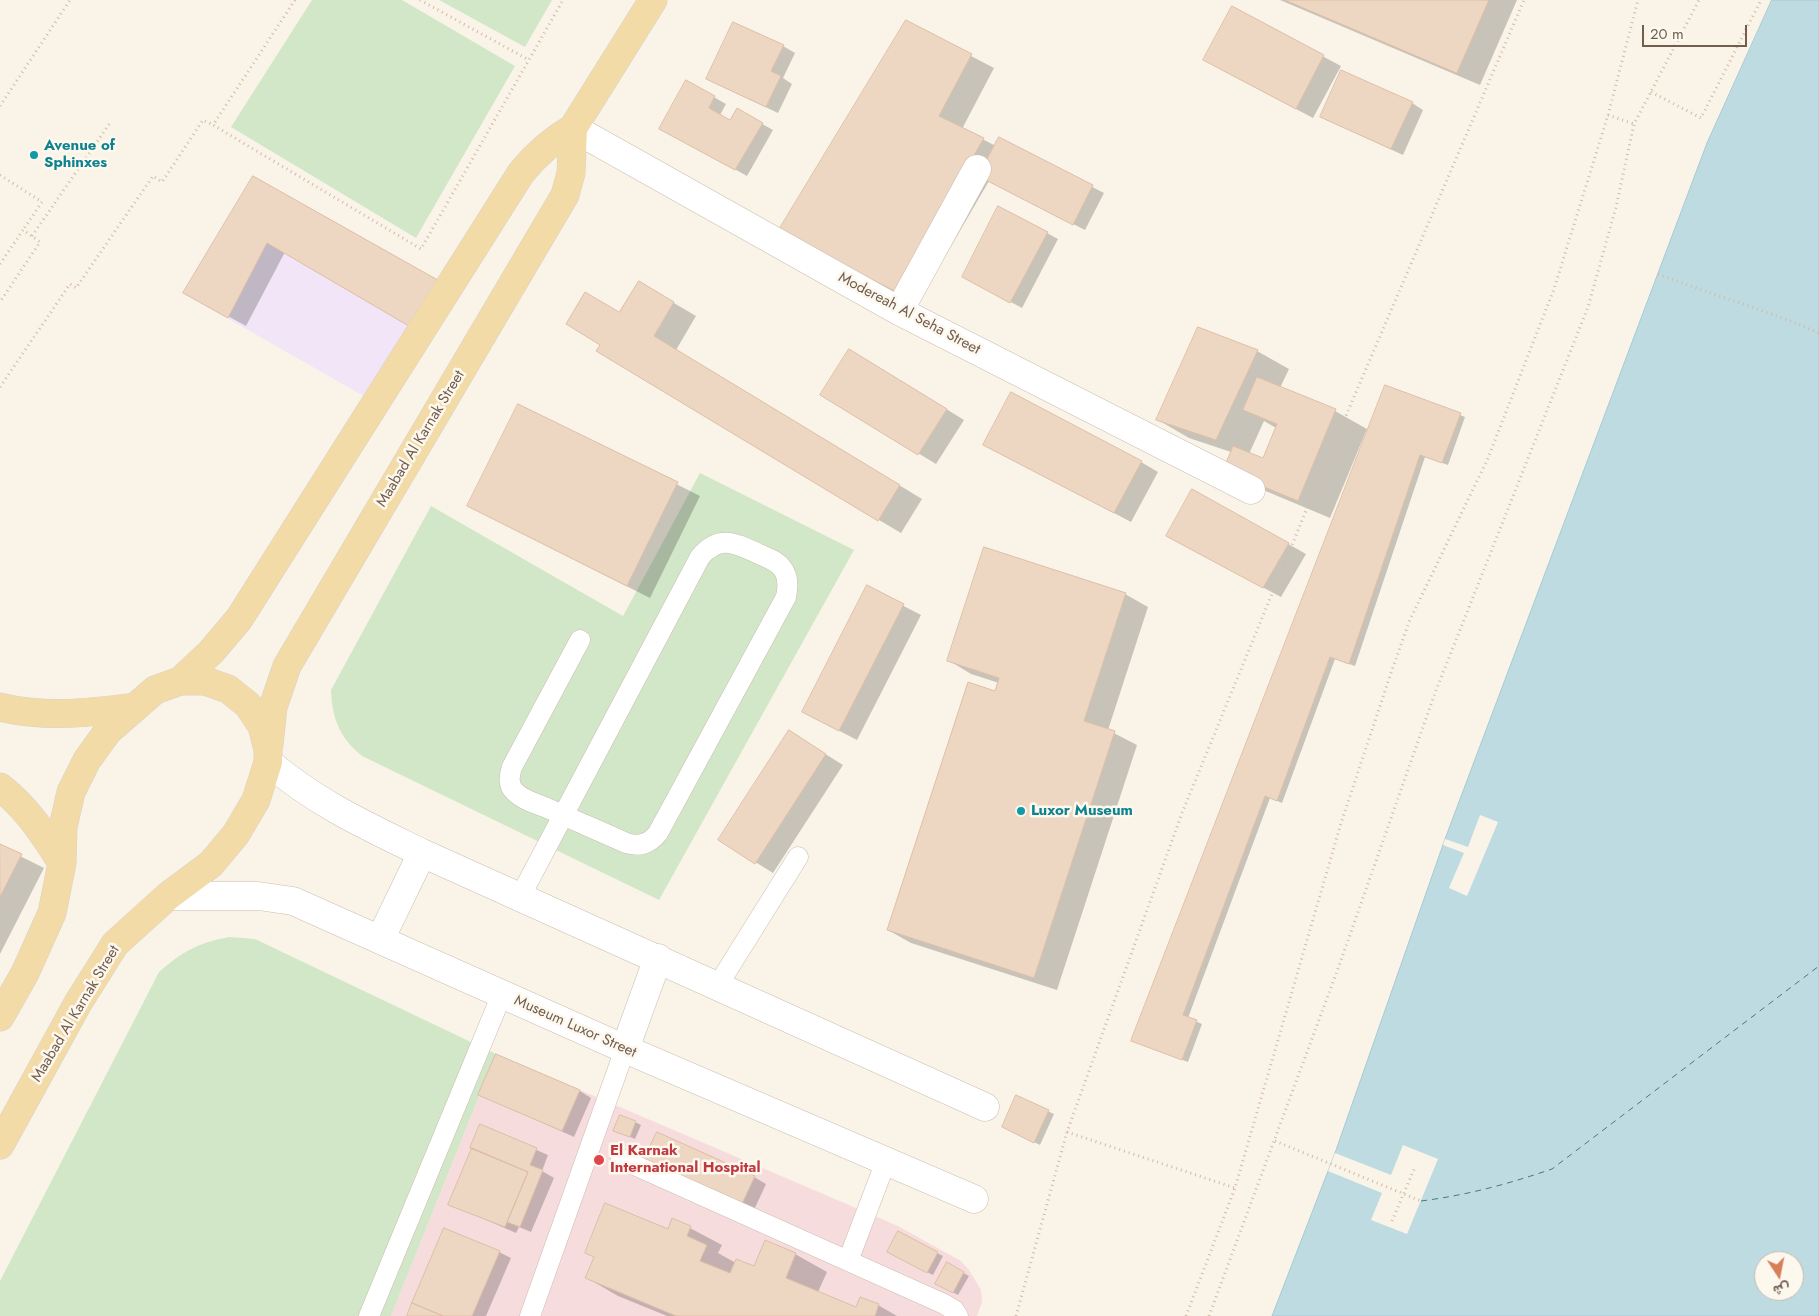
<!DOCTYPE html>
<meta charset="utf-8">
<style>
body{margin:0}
#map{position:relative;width:1819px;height:1316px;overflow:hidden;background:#faf4e8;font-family:Jost,Vazirmatn,sans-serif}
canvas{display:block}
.north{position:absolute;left:1754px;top:1251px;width:50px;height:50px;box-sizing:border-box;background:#fdf8ee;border:1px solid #c5baae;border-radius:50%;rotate:169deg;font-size:14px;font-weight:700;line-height:20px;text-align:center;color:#725d4f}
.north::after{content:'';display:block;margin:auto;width:18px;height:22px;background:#d77e5a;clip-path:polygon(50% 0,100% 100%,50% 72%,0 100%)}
.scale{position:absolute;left:1642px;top:25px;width:105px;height:22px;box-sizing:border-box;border:2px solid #725d4f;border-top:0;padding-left:6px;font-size:15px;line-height:18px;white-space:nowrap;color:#725d4f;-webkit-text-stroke:4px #fdf8ee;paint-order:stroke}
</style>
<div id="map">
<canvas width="1819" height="1316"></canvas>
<div class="north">ش</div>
<div class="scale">20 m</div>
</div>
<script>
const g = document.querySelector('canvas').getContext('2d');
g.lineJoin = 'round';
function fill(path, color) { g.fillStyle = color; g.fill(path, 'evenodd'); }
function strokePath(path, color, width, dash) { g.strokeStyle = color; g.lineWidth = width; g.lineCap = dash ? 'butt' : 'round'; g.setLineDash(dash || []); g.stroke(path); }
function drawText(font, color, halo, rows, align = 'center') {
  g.font = font + ' Jost,sans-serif'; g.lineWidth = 5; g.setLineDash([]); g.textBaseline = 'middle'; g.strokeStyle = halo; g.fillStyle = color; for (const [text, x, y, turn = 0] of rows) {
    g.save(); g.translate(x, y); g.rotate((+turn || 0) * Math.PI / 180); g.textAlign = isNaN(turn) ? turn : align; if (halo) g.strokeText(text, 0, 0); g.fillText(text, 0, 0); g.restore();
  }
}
const education = new Path2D(`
 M 253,176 L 443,283 L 367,398 L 183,293 Z`);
const medical = new Path2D(`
 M 496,1054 L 898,1226 L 961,1261 L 969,1270 L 981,1290 L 982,1302 L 977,1316 L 391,1316 Z`);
const green = new Path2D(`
 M 312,0 L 402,0 L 515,66 L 416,238 L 231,127 Z
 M 439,0 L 552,0 L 525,47 Z
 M 700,473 L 854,550 L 659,900 L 362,756 C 340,738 332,719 331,690 L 431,506 L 623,616 Z
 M 229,937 L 255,939 L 496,1054 L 391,1316 L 0,1316 L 0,1281 L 159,972 C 183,951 198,943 229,937 Z`);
const water = new Path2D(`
 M 1772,0 L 1819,0 L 1819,1316 L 1272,1316 L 1335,1153 L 1445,839 L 1707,143 ZM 1764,1261 L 1794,1261 L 1794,1291 L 1764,1291 Z`);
const pier = new Path2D(`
 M 1480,815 L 1498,822 L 1467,896 L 1449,888 L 1464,853 L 1443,845 L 1445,839 L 1468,847 Z
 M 1403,1145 L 1438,1159 L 1407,1234 L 1371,1220 L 1382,1193 L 1328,1171 L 1335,1153 L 1391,1175 Z`);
const shadow = new Path2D(`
 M 1280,0 L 1517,0 L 1480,85 Z
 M 1232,8 L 1341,66 L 1313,118 L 1222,70 Z
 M 906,22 L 994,68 L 962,129 L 996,146 L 999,139 L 1104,193 L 1085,230 L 989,181 L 918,303 L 801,245 Z
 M 783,46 L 795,53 L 783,78 L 792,84 L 778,113 L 719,85 Z
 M 687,82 L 726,104 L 720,115 L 731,121 L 737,110 L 773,130 L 747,176 L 661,128 Z
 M 1412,103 L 1423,110 L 1403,155 L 1321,117 Z
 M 253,178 L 285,252 L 246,326 L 202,302 Z
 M 1047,233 L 1058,239 L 1022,308 L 975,283 Z
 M 662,296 L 696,316 L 676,350 L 922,499 L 901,533 L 879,520 L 620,314 Z
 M 1257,351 L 1289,369 L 1280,388 L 1335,411 L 1367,429 L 1330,518 L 1256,487 L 1231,452 L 1189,438 L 1158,420 ZM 1264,421 L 1276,428 L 1263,460 L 1249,454 Z
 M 867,360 L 964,420 L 936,464 L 822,395 Z
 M 1386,387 L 1465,417 L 1448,465 L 1425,457 L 1355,666 L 1335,659 L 1282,803 L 1270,798 L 1188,1018 L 1202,1024 L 1188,1062 L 1133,1041 Z
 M 519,405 L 700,496 L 650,598 L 468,506 Z
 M 985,445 L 1141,462 L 1158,472 L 1131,522 Z
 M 1193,490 L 1306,554 L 1281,597 L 1185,546 Z
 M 867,587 L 921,615 L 857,740 L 803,712 Z
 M 1125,594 L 1148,607 L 1108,730 L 1137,745 L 1057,990 L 911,943 L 888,930 L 999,683 L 971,674 L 948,660 Z
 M 806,742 L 843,765 L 773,873 L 720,840 Z
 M 0,846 L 44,868 L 0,954 Z
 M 580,1091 L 591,1098 L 574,1137 L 479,1094 Z
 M 1016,1097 L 1054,1114 L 1040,1145 L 1009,1130 Z
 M 635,1122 L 641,1125 L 635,1139 L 620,1133 Z
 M 481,1126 L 548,1155 L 542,1171 L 554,1178 L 531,1232 L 519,1227 L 516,1233 L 450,1204 Z
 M 657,1166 L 754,1177 L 766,1184 L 754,1210 Z
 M 673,1219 L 722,1245 L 718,1253 L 736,1263 L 754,1268 L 795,1254 L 827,1272 L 818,1292 L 857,1308 L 878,1305 L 897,1316 L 667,1316 L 618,1296 L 587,1278 L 668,1230 Z
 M 898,1233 L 943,1256 L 933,1275 L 888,1252 Z
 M 499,1252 L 511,1258 L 486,1316 L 409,1316 Z
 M 947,1264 L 969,1276 L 958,1295 L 936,1283 Z`);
const ferry = new Path2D(`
 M 1421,1201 C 1468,1195 1508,1184 1552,1169 L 1819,966`);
const building = new Path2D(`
 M 1285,0 L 1489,0 L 1457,73 Z
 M 1232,6 L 1324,55 L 1296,109 L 1203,60 Z
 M 906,20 L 972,54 L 939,116 L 984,138 L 895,291 L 777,233 Z
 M 733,22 L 784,45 L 771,71 L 781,76 L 766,107 L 706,79 Z
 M 1341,70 L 1413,102 L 1391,149 L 1320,117 Z
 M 686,80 L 715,96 L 709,108 L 730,120 L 737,108 L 763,123 L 735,170 L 659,129 Z
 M 999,137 L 1093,185 L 1073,225 L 978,176 Z
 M 253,176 L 443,283 L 414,329 L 267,243 L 228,318 L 183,293 Z
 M 998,206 L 1048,232 L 1010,303 L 962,277 Z
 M 639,281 L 674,302 L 654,336 L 900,485 L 878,521 L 596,351 L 600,345 L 566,324 L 585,292 L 619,312 Z
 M 1198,327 L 1258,350 L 1216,440 L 1156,420 Z
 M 849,349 L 947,409 L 918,455 L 820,395 Z
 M 1257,377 L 1336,409 L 1298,501 L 1223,470 L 1233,446 L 1263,458 L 1277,424 L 1243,410 Z
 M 1385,385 L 1461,413 L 1442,463 L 1420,455 L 1349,664 L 1330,657 L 1277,801 L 1265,796 L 1183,1015 L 1197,1020 L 1182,1060 L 1131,1041 Z
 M 1011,392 L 1142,461 L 1114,513 L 983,445 Z
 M 518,404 L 678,482 L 627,586 L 467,506 Z
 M 1192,489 L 1289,543 L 1263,588 L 1166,536 Z
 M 984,547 L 1126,593 L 1084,721 L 1115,731 L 1034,978 L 887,930 L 968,682 L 995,691 L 999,678 L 947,661 Z
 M 867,585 L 904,604 L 839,731 L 802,712 Z
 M 789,730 L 826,754 L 755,864 L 718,840 Z
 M 0,844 L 22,854 L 0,897 Z
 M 496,1054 L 580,1090 L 562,1131 L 478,1095 Z
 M 1016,1095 L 1049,1110 L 1034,1143 L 1002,1127 Z
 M 620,1115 L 636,1121 L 630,1137 L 613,1131 Z
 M 480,1124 L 537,1148 L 530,1165 L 543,1170 L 520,1227 L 507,1222 L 528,1172 L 470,1148 Z
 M 657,1132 L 755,1176 L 742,1204 L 644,1159 Z
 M 472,1148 L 528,1172 L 505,1227 L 448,1205 Z
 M 605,1203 L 668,1229 L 672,1218 L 691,1226 L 687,1236 L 707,1245 L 700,1261 L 730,1273 L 736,1259 L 754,1266 L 765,1240 L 796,1253 L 786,1278 L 856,1307 L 860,1297 L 879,1304 L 875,1316 L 676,1316 L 585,1278 L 594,1257 L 585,1253 Z
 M 444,1228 L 500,1251 L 472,1316 L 443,1316 L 412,1303 Z
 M 898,1231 L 938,1252 L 927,1273 L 887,1252 Z
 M 947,1262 L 964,1272 L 953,1293 L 935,1284 Z
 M 412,1303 L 443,1316 L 407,1316 Z`);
const path = new Path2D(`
 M 295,0 L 213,125 L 421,249 L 563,0
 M 420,0 L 529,60
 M 1651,92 L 1701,118 L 1761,0
 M 0,106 L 70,0
 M 1608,115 L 1634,124
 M 0,175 L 42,202 L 23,230
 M 32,236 L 110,123
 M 0,264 L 23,230 L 40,242 L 0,302
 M 1658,274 C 1712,295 1767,310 1819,333
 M 0,387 L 70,284 L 76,288 L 153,176 L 162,182 L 203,120 L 213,125
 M 1067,1132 L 1235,1188
 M 1275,1141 L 1421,1201
 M 1392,1221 L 1415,1167
 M 1016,1316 L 1067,1132 L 1182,813 L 1324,467 L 1524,0
 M 1186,1316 L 1235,1188 L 1341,823 L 1391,673 L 1409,622 L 1488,458 L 1554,289 L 1608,115 L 1638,0
 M 1209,1316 L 1339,966 L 1435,693 L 1588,307 L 1616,207 L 1634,124 L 1699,0`);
const lane = new Path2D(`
 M 520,897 L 700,557 C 719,534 735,543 759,554 C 767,558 776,560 782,568 C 789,576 788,587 786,597 L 658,833 C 649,844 640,847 626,843 C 600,831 573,820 547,808 C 537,804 523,800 515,792 C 508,786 509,776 512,767 L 580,640
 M 718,985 L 798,857
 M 621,1159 L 944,1304 L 954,1310 L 958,1316
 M 848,1261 L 886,1161
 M 369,1316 L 502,994
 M 530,1316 L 625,1049`);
const street = new Path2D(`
 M 573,128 L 899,311 L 1251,490
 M 899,311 L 977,169
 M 268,762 C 318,804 365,825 422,853 L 985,1107
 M 168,896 L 258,896 L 293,901 L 625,1049 L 974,1199
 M 380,940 L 422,853
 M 625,1049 L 658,958`);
const primary = new Path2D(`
 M 180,681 L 211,652 L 239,619 L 521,173 C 536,154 551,141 573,128 L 653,0
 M 0,707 C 45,718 90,713 135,707
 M 269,745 L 273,707 L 287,666 L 565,195 L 571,173 L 573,128
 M 0,787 C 27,808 44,834 62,863
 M 0,1017 L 25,973 L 52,913 L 62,863 L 63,827 L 71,792 L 87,760 L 108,731 L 155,690 L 180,681 L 205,681 L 228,689 L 248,705 L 262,726 L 268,750 L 268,762 L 256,800 L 236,834 L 211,864 L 168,896 L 115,944 L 78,1003 L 0,1145`);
const markers = [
 [34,155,5,"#0f9aa8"],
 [1021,811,5,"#0f9aa8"],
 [599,1160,6,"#e0444e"]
];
const cultureNames = [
 ["Avenue of",44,146],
 ["Sphinxes",44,163],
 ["Luxor Museum",1031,811]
];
const streetNames = [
 ["Modereah Al Seha Street",909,314,28],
 ["Maabad Al Karnak Street",421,439,-59],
 ["Maabad Al Karnak Street",76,1014,-59],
 ["Museum Luxor Street",575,1027,24]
];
const healthNames = [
 ["El Karnak",610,1151],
 ["International Hospital",610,1168]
];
fill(education, '#f1e5f7');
fill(medical, '#f7dcde');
fill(green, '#d2e7c8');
fill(water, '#bedbe2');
strokePath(water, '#a6c9d3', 1);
fill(pier, '#faf4e8');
fill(shadow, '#0003');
strokePath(ferry, '#4b7683', 1, [6, 5]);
fill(building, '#edd6c2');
strokePath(building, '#debea5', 1);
strokePath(lane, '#cbbdaf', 21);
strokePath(street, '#cbbdaf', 29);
strokePath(primary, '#d8d2ce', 29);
strokePath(path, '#d2b9a6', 3, [1, 4]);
strokePath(lane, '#fff', 20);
strokePath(street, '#fff', 28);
strokePath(primary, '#f2dba7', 28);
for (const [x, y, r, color] of markers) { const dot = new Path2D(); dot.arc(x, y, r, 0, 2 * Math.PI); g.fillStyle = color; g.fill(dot); strokePath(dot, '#fdf8ee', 2); }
drawText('bold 15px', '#0d838f', '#fdf8ee', cultureNames, 'left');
drawText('15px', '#725d4f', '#fdf8ee', streetNames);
drawText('bold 15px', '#be3a42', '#fdf8ee', healthNames, 'left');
</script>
